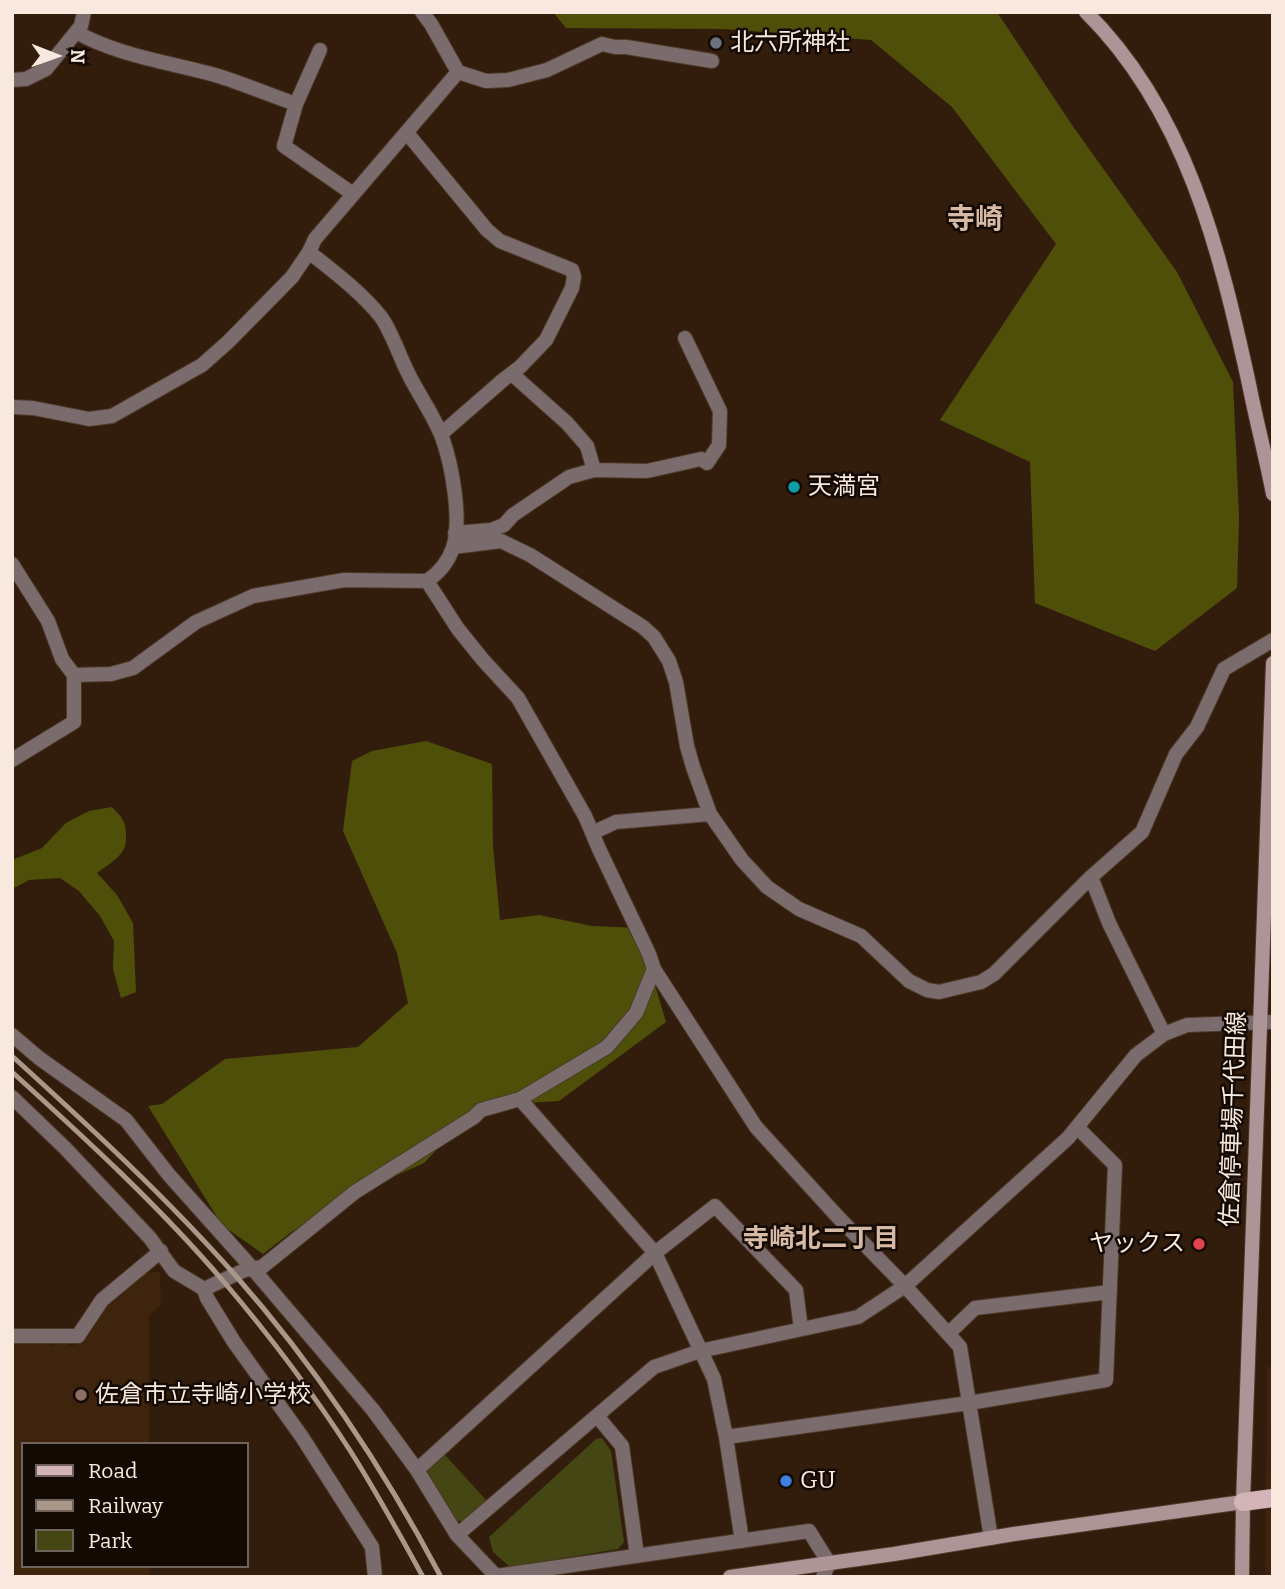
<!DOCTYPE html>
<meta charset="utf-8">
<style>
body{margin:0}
#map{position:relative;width:1285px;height:1589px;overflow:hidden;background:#321d0c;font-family:Bitter,serif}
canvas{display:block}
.frame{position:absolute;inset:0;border:14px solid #f8e8de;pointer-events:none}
.legend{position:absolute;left:21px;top:1442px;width:228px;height:126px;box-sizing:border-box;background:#130a04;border:2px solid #6f635b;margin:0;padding:9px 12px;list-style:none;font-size:21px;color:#f8e8de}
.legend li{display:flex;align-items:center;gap:14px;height:35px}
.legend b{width:35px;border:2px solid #6f635b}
.north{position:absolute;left:21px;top:21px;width:70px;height:70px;-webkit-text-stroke:5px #130a04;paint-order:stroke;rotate:91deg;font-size:19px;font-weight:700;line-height:28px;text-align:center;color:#f8e8de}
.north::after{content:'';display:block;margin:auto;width:24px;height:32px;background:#f8e8de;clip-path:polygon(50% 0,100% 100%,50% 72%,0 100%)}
</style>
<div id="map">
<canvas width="1285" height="1589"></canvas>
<div class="frame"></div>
<ul class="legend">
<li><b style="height:9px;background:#d3b4b8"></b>Road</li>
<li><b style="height:9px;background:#a9978a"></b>Railway</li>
<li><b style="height:19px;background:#444613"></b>Park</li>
</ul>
<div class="north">N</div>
</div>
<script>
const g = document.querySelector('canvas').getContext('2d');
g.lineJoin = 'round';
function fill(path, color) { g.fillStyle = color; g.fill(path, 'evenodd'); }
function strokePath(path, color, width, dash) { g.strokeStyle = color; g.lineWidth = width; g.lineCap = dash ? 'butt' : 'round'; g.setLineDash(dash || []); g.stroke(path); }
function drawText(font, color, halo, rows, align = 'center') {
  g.font = font + ' Bitter,"Noto Sans JP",serif'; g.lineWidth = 5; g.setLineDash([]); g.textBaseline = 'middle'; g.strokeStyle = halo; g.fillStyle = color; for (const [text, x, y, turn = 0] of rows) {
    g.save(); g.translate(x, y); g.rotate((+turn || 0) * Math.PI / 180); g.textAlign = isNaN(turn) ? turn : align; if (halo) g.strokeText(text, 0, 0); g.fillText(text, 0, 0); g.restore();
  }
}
const built = new Path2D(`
 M 154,1272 L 160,1272 L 161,1305 L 149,1315 L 149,1444 L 23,1444 L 23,1566 L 150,1566 L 150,1577 L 12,1577 L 12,1342 L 49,1343 L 52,1346 L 57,1344 L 68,1344 L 70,1346 L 84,1342 L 98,1321 L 100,1310 L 125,1293 L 134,1280 L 145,1273 Z
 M 1273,1366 L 1273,1577 L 1265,1577 L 1267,1367 Z`);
const green = new Path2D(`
 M 602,1438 L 611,1451 L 624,1542 L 618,1549 L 510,1567 L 493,1552 L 489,1537 L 596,1439 Z
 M 445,1455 L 487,1501 L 464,1521 L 457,1521 L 428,1475 L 428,1469 Z`);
const forest = new Path2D(`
 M 553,12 L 997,12 L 1072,125 L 1177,272 L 1233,382 L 1239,517 L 1237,588 L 1155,651 L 1035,603 L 1030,462 L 940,420 L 1056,244 L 952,107 L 871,40 L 724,29 L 566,28 Z
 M 426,741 L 492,764 L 493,846 L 500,920 L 539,915 L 592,926 L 638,928 L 666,1022 L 559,1101 L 478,1106 L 424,1163 L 350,1196 L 290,1233 L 263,1254 L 222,1225 L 148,1106 L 162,1104 L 225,1059 L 358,1047 L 408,1003 L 397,953 L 343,831 L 352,761 L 372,751 Z
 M 112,807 C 122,818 126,820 126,836 C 127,856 111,862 97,873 L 117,895 L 133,923 L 136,992 L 121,998 L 113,969 L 114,941 L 100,916 L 79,891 L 60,878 L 29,880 L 12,889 L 12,860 L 42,848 L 66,823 L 89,811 Z`);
const street = new Path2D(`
 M 422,12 L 431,24 L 458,72
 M 76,32 C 119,56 168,62 215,75 C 242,83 269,95 296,104
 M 320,50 L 296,104 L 284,146 L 353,194
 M 12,80 L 26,79 L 46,69 L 81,26 L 84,12
 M 407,133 L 487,230 L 500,241 L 572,270 L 574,277 L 572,288 L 546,340 L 520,367 L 503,380 L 441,434
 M 309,252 L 315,239 L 458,72 L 486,81 L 508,80 L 547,70 L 602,44 L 615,47 L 626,47 L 712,61
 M 512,374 L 567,423 L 587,446 L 594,470
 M 12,407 L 33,408 L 89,419 L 112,416 L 202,365 L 228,342 L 292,277 L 309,252 C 334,272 361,292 381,317 C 392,332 400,358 409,375 C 419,395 434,416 442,437 C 452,465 462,519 453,548 C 448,562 439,573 427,581 L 344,580 L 253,596 L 196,622 L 133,668 L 111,674 L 74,675
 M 455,533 L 491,530 L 504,525 L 513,515 L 569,477 L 594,470 L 647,471 L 701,459 L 707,463 L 719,445 L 720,411 L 685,338
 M 453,547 L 501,541 L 530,555 L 643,627 L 654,637 L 669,661 L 676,682 L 687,746 L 693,767 L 710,814 L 742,860 L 767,887 L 799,909 L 861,936 L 909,981 L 927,990 L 939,992 L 981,982 L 994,974 L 1091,877 L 1142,832 L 1176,754 L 1197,727 L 1224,669 L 1273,640
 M 12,564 L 48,621 L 62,659 L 74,675 L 74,722 L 12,760
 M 427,581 L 458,629 L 483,660 L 518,698 L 585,816 L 599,849 L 649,954 L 654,969 L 756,1127 L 837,1216 L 905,1286 L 960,1347 L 991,1538
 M 592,833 L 616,822 L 710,814
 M 1091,877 L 1109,923 L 1164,1034
 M 12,1035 L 39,1058 L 126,1120 L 169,1175 L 253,1269 L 373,1410 L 417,1470 L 457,1535 L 497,1577
 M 12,1097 L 65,1148 L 150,1238 L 174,1271 L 204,1289 L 207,1298 L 234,1342 L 302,1437 L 372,1547 L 375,1577
 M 520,1099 L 655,1253 L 714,1379 L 726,1437
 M 204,1289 L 245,1270 L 262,1267 L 355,1192 L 474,1117 L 481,1110 L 520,1099 L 607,1047 L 636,1013 L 654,969
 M 948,1334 L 975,1308 L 1110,1292
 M 12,1336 L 78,1336 L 102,1300 L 161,1251
 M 597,1416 L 622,1446 L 637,1556
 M 417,1470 L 655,1253 L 715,1206 L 796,1290 L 801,1329
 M 457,1535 L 654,1367 L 700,1351 L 858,1317 L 905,1286 L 1068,1138 L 1136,1055 L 1164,1034 L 1187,1025 L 1273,1022
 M 742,1541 L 726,1437 L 969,1403 L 1106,1380 L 1115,1165 L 1077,1127
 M 496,1576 L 809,1531 L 829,1563 L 823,1577`);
const secondary = new Path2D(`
 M 1086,12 C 1186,111 1220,251 1249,384 C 1256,420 1266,457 1273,494
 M 730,1577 L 894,1554 L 1014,1534 L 1243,1502
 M 1242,1577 L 1243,1502 L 1273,663`);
const primary = new Path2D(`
 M 1243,1502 L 1273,1498`);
const rail = new Path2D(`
 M 12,1056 C 89,1126 166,1197 235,1275 C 316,1367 384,1469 441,1577
 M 12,1072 C 86,1139 159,1206 224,1282 C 270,1336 313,1393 351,1452 C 377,1493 400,1535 423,1577`);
const markers = [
 [716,43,7,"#6b7280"],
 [794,487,7,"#0f9aa8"],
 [1199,1244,7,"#e0444e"],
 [81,1395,7,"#8d6e63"],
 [786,1481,7,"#3f7fe0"]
];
const poiNames = [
 ["北六所神社",730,43],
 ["天満宮",808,487],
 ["ヤックス",1185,1244,"right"],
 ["佐倉市立寺崎小学校",95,1395],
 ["GU",800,1481]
];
const streetNames = [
 ["佐倉停車場千代田線",1234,1119,-88]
];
const neighbourhoodNames = [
 ["寺崎北二丁目",821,1240]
];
const quarterNames = [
 ["寺崎",975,220]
];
fill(built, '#3e230d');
fill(green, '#444613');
fill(forest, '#4e5009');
strokePath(street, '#4e3929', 16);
strokePath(secondary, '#4e3929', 16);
strokePath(primary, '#4e3929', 19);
strokePath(street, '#7a6b6d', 14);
strokePath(secondary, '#ac9497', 14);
strokePath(primary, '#d3b4b8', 18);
strokePath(rail, '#a9978a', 5);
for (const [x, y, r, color] of markers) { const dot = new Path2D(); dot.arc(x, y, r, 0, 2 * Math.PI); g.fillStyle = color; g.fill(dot); strokePath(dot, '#130a04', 2.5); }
drawText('24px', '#f8e8de', '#130a04', poiNames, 'left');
drawText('24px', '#f8e8de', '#130a04', streetNames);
drawText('bold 26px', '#d7baa6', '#130a04', neighbourhoodNames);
drawText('bold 28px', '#d7baa6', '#130a04', quarterNames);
</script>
